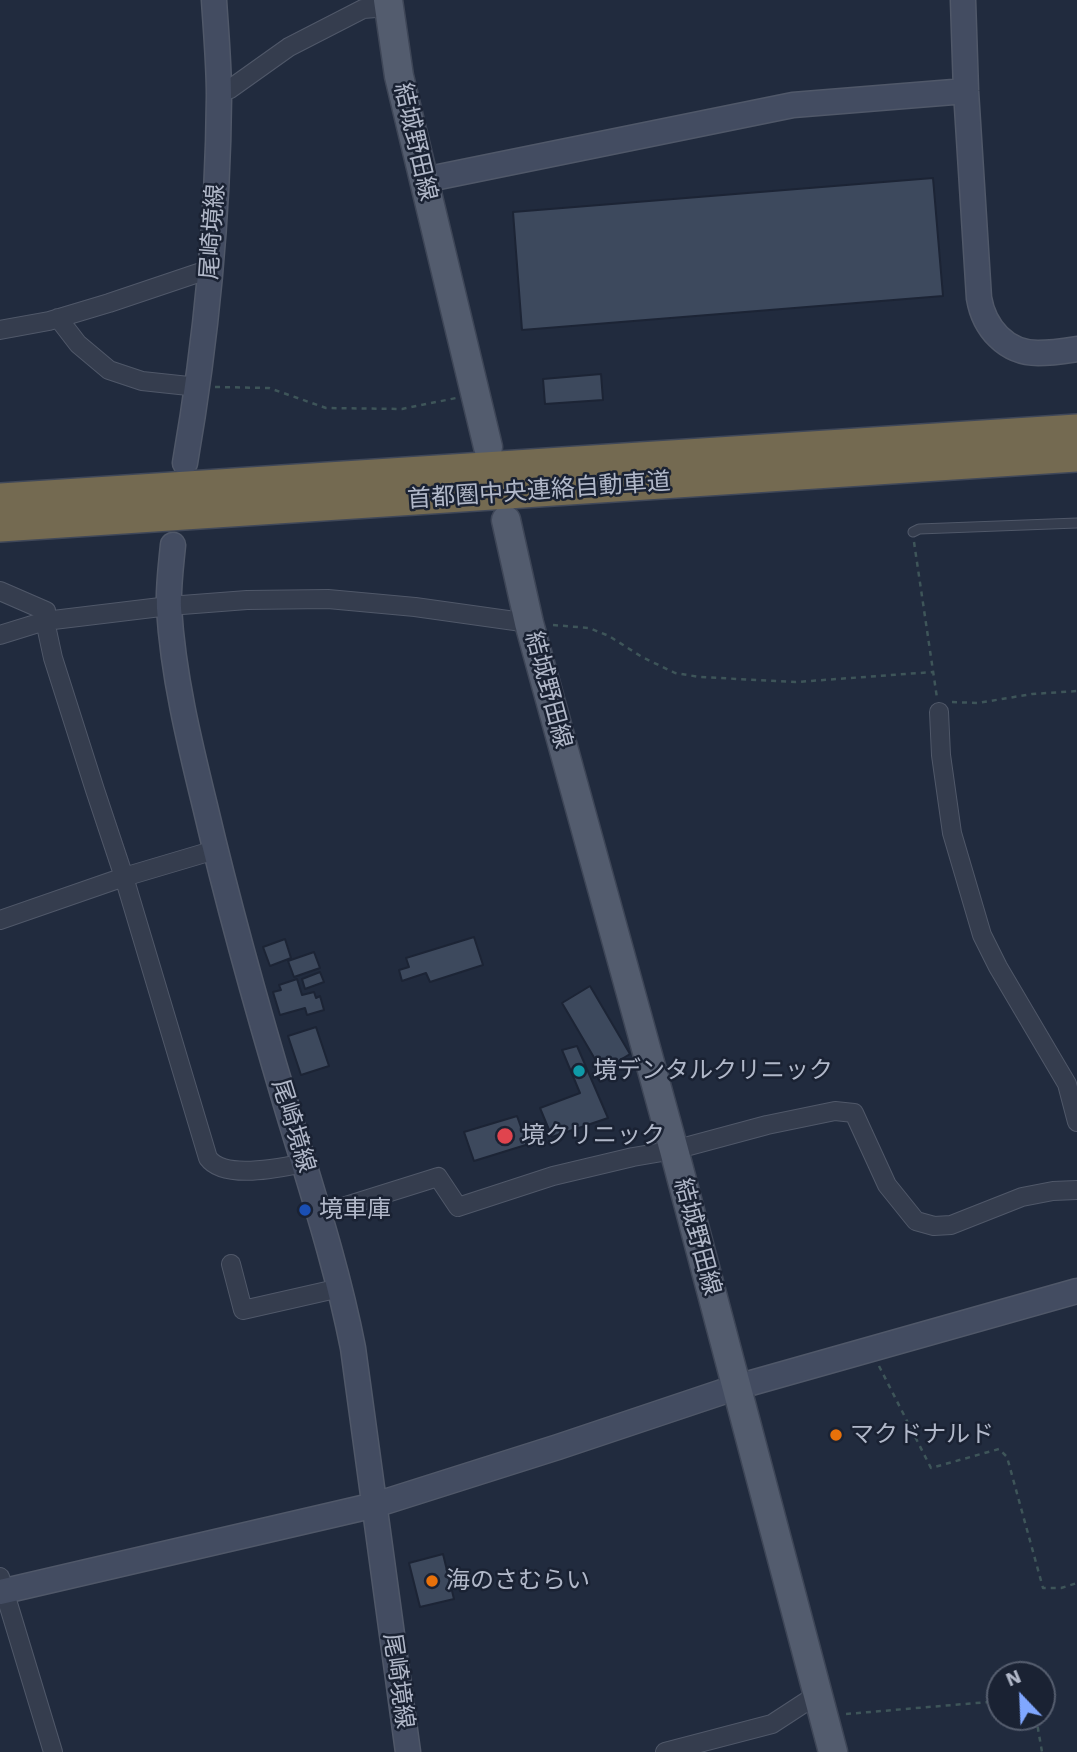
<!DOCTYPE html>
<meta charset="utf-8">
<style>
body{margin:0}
#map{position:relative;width:1077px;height:1752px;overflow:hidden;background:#212b3e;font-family:"Work Sans",sans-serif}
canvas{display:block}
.north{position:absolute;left:986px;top:1661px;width:70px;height:70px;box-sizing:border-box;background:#1a2233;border:2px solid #565e6f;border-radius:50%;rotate:337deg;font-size:19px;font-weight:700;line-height:28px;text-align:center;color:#b1b8c9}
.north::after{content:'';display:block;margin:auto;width:24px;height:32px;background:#80a7ff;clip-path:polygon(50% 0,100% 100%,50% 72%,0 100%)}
</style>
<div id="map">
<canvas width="1077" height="1752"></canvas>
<div class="north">N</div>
</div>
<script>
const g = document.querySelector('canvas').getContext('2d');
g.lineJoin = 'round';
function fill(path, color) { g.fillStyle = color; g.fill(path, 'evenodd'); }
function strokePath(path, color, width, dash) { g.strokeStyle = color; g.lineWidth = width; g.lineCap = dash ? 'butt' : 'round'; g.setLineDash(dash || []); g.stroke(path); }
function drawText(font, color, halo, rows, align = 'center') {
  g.font = font + ' "Work Sans","Noto Sans JP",sans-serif'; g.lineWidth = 5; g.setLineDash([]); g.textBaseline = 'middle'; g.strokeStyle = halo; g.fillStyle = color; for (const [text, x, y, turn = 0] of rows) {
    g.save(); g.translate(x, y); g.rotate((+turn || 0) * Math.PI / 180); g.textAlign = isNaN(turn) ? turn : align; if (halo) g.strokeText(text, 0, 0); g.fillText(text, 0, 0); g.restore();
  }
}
const building = new Path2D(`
 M 933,178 L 943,296 L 522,330 L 513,212 Z
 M 601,374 L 603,400 L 545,404 L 543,379 Z
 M 474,937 L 483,965 L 430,982 L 426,973 L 402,981 L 399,970 L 409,967 L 406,958 Z
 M 285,939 L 291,958 L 270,966 L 263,947 Z
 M 314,952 L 320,968 L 294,977 L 288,961 Z
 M 320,972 L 324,982 L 305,989 L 302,979 Z
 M 297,979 L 302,995 L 314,992 L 316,998 L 320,996 L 324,1010 L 307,1015 L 305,1008 L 280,1015 L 273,992 L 281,990 L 279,985 Z
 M 590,986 L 630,1054 L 602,1071 L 562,1003 Z
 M 316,1027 L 329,1066 L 301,1075 L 288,1036 Z
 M 577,1046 L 608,1118 L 552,1137 L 540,1108 L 580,1093 L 562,1050 Z
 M 517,1116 L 522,1130 L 541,1124 L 545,1139 L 474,1161 L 464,1132 Z
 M 443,1554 L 454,1599 L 420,1607 L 409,1563 Z`);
const path = new Path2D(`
 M 215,387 L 269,388 L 326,408 L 402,409 L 456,398
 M 914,542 L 937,698
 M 553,625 L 589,628 L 609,636 L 642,657 L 675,673 L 700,677 L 796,682 L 933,672
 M 952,702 L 978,703 L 1032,694 L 1077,691
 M 879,1366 L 931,1468 L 999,1449 L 1007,1457 L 1043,1588 L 1061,1588 L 1077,1583
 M 846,1714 L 1000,1701
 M 1036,1717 L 1042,1752`);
const lane = new Path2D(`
 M 913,532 L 919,529 L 1077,523`);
const street = new Path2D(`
 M 219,93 L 230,89 L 289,47 L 363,9 L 389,7
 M 58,318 L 78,344 L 109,370 L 142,381 L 198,387
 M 0,330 L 49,321 L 109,303 L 210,269
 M 0,591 L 46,611 L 45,621 L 53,658 L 95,790 L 124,877 L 208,1158 C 224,1180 280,1168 304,1163
 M 0,635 L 45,621 L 169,606 L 247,600 L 328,599 L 415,607 L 529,623
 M 939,712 L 941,755 L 952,833 L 982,935 L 998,967 L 1067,1084 L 1077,1122
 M 0,920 L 124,877 L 215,850
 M 320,1214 L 438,1177 L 458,1207 L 553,1176 L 633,1157 L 674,1150 L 767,1125 L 835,1111 L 854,1113 L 887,1185 L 916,1221 L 934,1226 L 951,1225 L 1022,1197 L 1053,1191 L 1077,1190
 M 231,1264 L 243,1310 L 340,1288
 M 0,1577 L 53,1752
 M 665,1752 L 772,1724 L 818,1694`);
const secondary = new Path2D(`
 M 963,0 L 966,91 L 979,298 C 984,328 1006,353 1038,353 C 1051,353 1064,351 1077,349
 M 424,180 L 793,105 L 966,91
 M 185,463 C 206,342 218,219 219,96 C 219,64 216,32 214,0
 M 173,545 C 171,566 168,587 169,608 C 173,675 189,741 205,806 C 229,908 257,1008 287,1108 C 311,1188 337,1266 353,1348 L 408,1752
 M 0,1592 L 375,1505 L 558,1447 L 737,1387 L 1077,1291`);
const primary = new Path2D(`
 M 388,0 L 399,76 L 488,447
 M 506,520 L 529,623 L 674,1150 L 833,1752`);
const highway = new Path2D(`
 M 0,500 L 1077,431
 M 0,525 L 1077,455`);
const markers = [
 [579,1071,7,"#0f9aa8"],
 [505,1136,9,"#e0444e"],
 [305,1210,7,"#1a4fb4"],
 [836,1435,7,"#e8710a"],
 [432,1581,7,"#e8710a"]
];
const streetNames = [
 ["結城野田線",415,142,77],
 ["尾崎境線",213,232,-86],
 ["首都圏中央連絡自動車道",539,491,-4],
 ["結城野田線",548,690,75],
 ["尾崎境線",293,1126,73],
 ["結城野田線",697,1237,75],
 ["尾崎境線",398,1681,82]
];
const poiNames = [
 ["境デンタルクリニック",593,1071],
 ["境クリニック",521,1136],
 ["境車庫",319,1210],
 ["マクドナルド",850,1435],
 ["海のさむらい",446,1581]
];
fill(building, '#3d495d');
strokePath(building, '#1c2435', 2);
strokePath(lane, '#505869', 11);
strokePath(street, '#505869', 20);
strokePath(secondary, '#505869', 27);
strokePath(primary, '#3e4657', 31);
strokePath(highway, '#404859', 36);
strokePath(path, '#3e5559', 2.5, [5, 5]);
strokePath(lane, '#353d4e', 9);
strokePath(street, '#353d4e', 18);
strokePath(secondary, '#434c61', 24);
strokePath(primary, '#535c6e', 28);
strokePath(highway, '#746a51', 33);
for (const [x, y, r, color] of markers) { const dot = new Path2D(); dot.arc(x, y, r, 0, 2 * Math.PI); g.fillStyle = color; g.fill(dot); strokePath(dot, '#1a2233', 2.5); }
drawText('24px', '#b1b8c9', '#1a2233', streetNames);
drawText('24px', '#b1b8c9', '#1a2233', poiNames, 'left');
</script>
